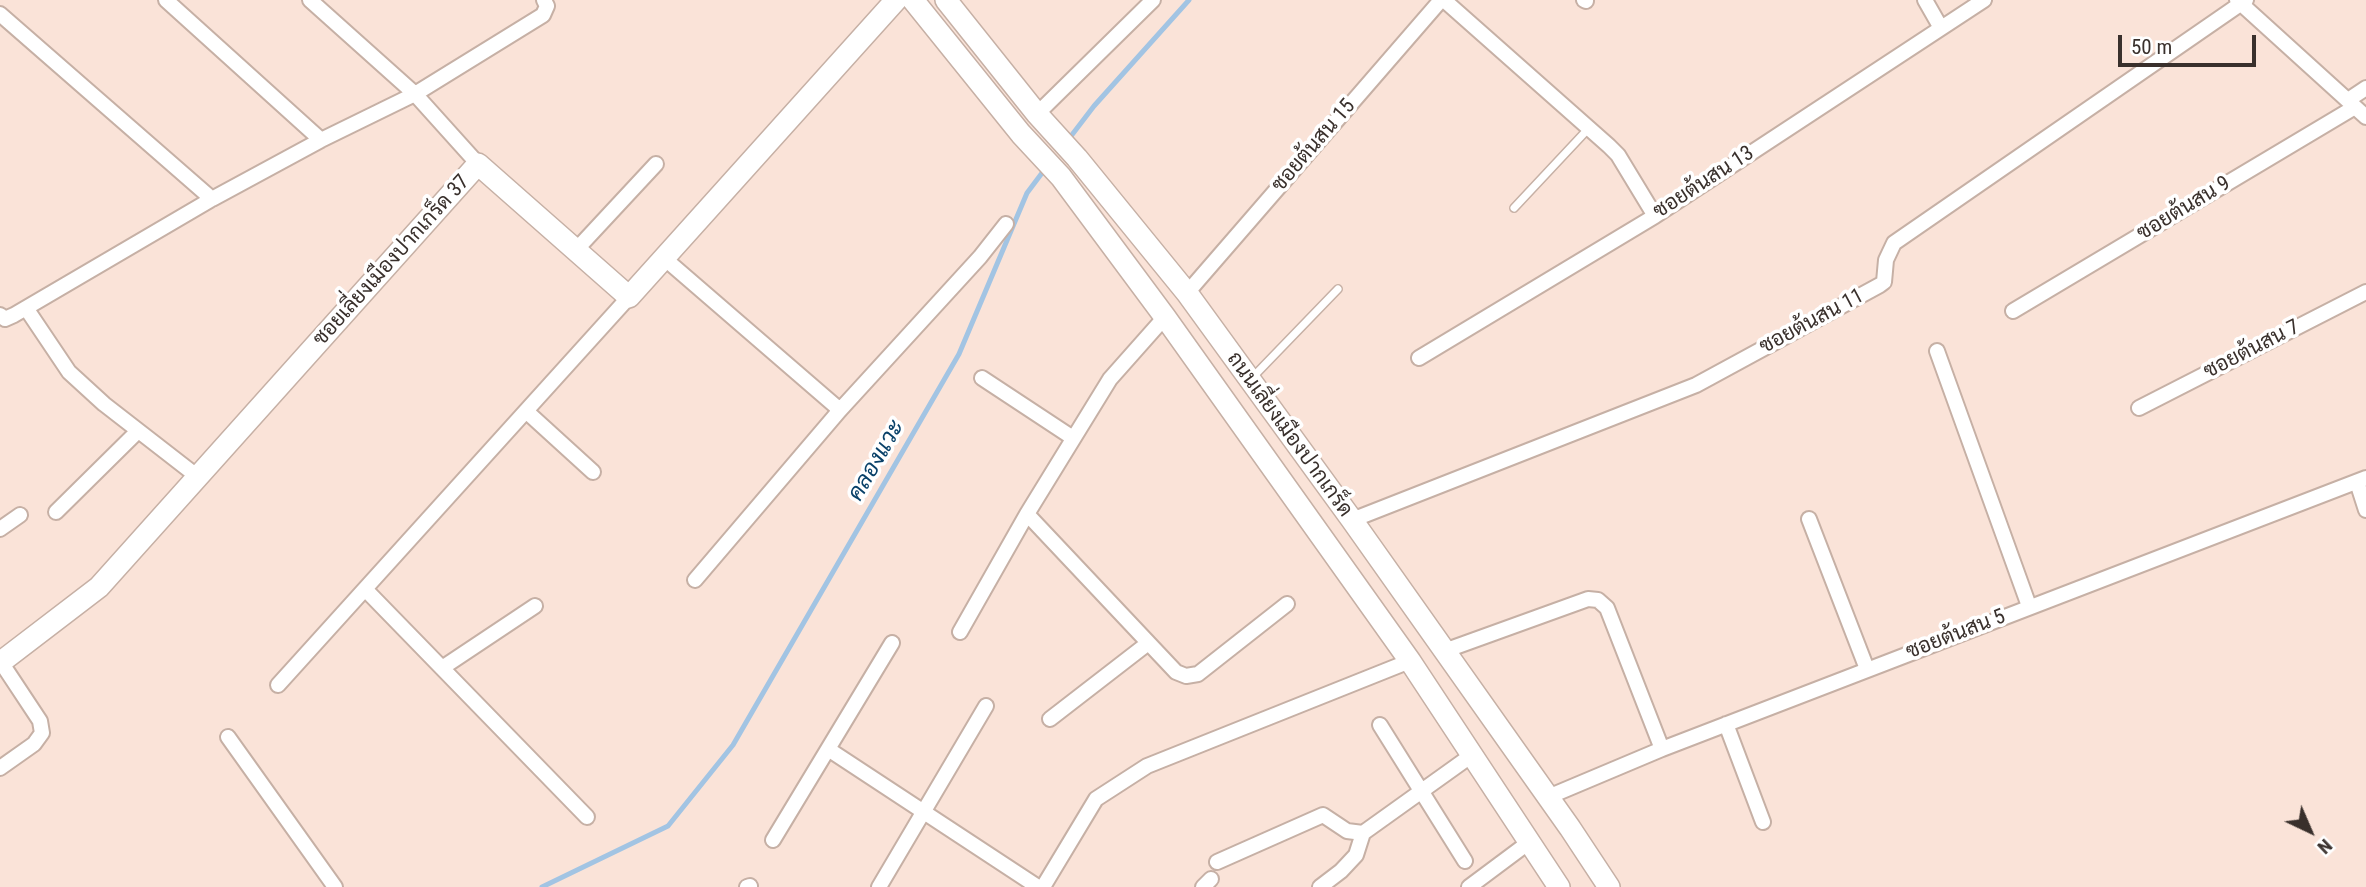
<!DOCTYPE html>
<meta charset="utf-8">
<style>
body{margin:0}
#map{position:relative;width:2366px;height:887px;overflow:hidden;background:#fae3d8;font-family:"Roboto Condensed",sans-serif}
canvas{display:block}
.north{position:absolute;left:2275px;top:796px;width:70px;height:70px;-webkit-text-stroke:5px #fff;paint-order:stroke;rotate:136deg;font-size:19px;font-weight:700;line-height:28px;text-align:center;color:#39302c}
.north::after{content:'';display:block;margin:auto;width:24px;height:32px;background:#39302c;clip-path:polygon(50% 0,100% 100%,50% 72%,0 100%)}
.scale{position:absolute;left:2118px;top:35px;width:138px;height:32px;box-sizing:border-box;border:4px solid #39302c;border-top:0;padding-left:9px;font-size:21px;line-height:24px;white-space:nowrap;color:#39302c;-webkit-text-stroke:5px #fff;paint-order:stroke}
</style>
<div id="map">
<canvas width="2366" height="887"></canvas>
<div class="north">N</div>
<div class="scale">50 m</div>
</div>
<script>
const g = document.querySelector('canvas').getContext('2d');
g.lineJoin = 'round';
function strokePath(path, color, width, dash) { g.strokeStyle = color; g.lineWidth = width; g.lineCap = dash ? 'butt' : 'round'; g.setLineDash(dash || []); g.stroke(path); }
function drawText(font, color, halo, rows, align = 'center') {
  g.font = font + ' "Roboto Condensed",Sarabun,sans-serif'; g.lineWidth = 7; g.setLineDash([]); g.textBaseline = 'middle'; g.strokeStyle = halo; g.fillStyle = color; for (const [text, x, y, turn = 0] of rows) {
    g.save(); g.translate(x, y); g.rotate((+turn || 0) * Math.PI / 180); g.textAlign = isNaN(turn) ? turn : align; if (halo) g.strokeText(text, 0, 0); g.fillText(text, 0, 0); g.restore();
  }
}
const stream = new Path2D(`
 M 1068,140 L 1094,106 L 1189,0
 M 542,887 L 668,826 L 733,745 L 959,354 L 1027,193 L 1045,169`);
const lane = new Path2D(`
 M 1514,208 L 1589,128
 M 1251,379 L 1338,289`);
const street = new Path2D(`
 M 166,0 L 321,140
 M 310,0 L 415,94 L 478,164
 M 1444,0 L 1609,146 L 1618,155 L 1655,216
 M 1584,0 L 1586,1
 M 1925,0 L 1941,28
 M 2237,0 L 2366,117
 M 0,14 L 212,199
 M 2348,100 L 2366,88
 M 1037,114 L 1153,0
 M 576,250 L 656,164
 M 664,258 L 840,410
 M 1187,293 L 1441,0
 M 26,308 L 69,372 L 104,404 L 198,477
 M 2013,311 L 2355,107
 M 0,315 L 5,319 L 14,315 L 212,199 L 321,140 L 415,94 L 543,15 L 547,6 L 544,0
 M 1165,317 L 1110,379 L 1027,514 L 1176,672 L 1186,676 L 1198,674 L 1287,604
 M 1937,351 L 2029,606
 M 1419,358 L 1655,216 L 1984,0
 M 982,378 L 1073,438
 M 2139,408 L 2366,292
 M 526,411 L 593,472
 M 2357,482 L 2366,510
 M 56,512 L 138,431
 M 1809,519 L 1867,669
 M 1352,520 L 1696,385 L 1880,285 L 1884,282 L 1886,260 L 1894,243 L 2246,0
 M 0,529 L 20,515
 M 695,580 L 840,410 L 980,257 L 1006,224
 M 365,589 L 587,817
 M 960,632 L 1027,514
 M 1444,651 L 1588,599 L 1598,600 L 1607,608 L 1662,749
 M 442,668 L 535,606
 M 278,685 L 629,297
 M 1050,719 L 1147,644
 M 1726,724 L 1763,822
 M 1380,725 L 1465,861
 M 228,737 L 335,887
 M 828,749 L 1038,887
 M 0,768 L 34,744 L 42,733 L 40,721 L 1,662
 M 1548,797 L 1662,749 L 2366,478
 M 773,840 L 892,643
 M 1217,862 L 1323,815 L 1347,831 L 1363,833
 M 747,887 L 750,886
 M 879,887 L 986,706
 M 1043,887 L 1096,799 L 1147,766 L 1410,661
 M 1203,887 L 1211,879
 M 1320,887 L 1341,871 L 1356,855 L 1363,833 L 1472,755
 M 1469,887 L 1528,843`);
const secondary = new Path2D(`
 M 913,0 L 1021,134 L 1061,177 L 1165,317 L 1410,661 L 1559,887
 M 946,0 L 1037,114 L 1077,158 L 1187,293 L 1352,520 L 1570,828 L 1609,887
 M 0,660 L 1,662 L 99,587 L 478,164 L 629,297 L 896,0`);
const streetNames = [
 ["ซอยต้นสน 15",1314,146,-49],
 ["ซอยต้นสน 13",1704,183,-33],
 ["ซอยต้นสน 9",2184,209,-31],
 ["ซอยเลี่ยงเมืองปากเกร็ด 37",392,261,-48],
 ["ซอยต้นสน 11",1812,322,-28],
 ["ซอยต้นสน 7",2252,350,-27],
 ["ถนนเลี่ยงเมืองปากเกร็ด",1289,435,54],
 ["ซอยต้นสน 5",1956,635,-21]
];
const waterNames = [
 ["คลองแวะ",877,461,-60]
];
strokePath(stream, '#a2c4e3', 5);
strokePath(lane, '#c6b0a5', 10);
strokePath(street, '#c6b0a5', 18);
strokePath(secondary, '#c6b0a5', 24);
strokePath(lane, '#fff', 7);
strokePath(street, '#fff', 14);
strokePath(secondary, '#fff', 21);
drawText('21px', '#39302c', '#fff', streetNames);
drawText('italic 23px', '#094169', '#fff', waterNames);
</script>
